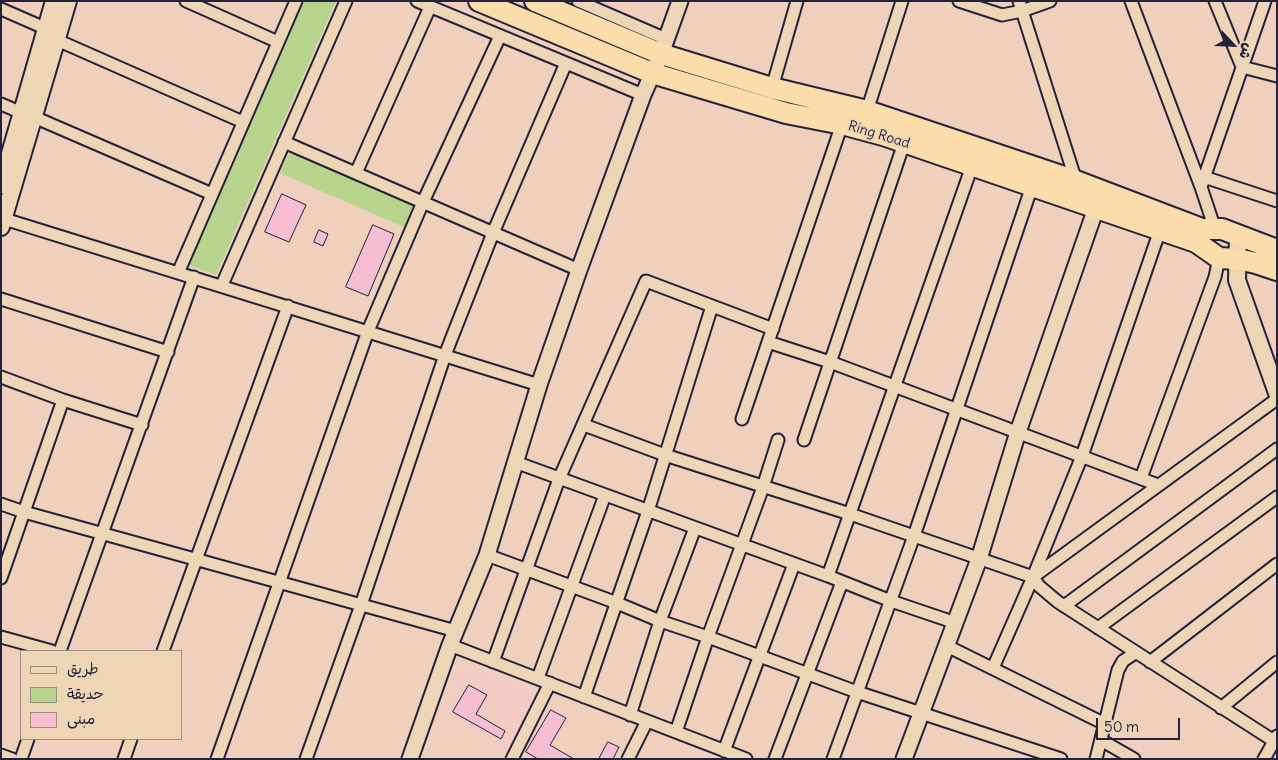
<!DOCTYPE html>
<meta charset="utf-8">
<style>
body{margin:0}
#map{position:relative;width:1278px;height:760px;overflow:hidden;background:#f0d0bc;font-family:Delius,"Playpen Sans Arabic",sans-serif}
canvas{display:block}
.frame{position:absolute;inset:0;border:2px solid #22223b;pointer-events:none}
.legend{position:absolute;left:20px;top:650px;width:162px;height:90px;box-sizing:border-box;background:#eed5b6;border:1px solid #9c8d85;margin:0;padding:6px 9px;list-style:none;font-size:15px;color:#22223b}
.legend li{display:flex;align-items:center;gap:10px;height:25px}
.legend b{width:25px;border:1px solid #9c8d85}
.north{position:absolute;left:1208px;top:20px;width:50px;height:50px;-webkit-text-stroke:4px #eed5b6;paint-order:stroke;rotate:115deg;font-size:14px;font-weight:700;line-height:20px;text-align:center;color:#22223b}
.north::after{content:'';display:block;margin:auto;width:18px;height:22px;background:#22223b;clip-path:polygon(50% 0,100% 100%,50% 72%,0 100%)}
.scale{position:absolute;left:1096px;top:718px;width:84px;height:22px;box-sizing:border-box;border:2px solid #22223b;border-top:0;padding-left:6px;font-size:15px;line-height:18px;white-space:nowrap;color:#22223b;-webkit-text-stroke:4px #eed5b6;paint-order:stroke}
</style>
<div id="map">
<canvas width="1278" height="760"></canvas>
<div class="frame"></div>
<ul class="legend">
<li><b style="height:6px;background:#eed5b6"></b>طريق</li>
<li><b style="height:14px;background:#b8d38b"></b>حديقة</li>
<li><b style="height:14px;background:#f7bed3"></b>مبنى</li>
</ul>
<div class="north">ش</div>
<div class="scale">50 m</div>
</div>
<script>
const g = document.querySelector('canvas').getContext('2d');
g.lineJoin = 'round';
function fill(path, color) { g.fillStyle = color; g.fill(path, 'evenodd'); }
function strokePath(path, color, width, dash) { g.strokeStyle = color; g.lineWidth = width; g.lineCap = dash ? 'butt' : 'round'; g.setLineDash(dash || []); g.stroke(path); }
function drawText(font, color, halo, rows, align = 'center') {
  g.font = font + ' Delius,sans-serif'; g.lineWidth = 4; g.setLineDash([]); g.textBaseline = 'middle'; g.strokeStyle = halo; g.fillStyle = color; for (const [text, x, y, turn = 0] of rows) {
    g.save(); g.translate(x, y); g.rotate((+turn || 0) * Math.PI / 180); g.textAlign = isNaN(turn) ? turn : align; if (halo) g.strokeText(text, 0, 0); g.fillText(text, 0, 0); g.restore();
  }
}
const built = new Path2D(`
 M 460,663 L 539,693 L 507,753 L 442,713 Z`);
const green = new Path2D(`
 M 302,1 L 336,1 L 216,275 L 189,265 Z
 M 291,149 L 417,203 L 406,228 L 280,173 Z`);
const building = new Path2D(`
 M 282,194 L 306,205 L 289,242 L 265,232 Z
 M 373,225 L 394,234 L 368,296 L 346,287 Z
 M 319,230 L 328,234 L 323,246 L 314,242 Z
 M 469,685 L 487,695 L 476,714 L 505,731 L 501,739 L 453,712 Z
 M 551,710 L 566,718 L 550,745 L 574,759 L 538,759 L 526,752 Z
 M 608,742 L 619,747 L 613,759 L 599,759 Z`);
const minor = new Path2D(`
 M 186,1 L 278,42
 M 417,1 L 643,95
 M 578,1 L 666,39
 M 959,1 L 1002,15 L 1022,11 L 1050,1
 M 1019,1 L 1076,181
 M 1131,1 L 1201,187 L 1212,220 L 1211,232
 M 1215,1 L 1242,67 L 1277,76
 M 1,9 L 47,29
 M 57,40 L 243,122
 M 772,88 L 797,1
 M 1,104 L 22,113
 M 867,111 L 902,1
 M 34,117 L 212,194
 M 284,142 L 579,270
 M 356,173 L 430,7
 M 1204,177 L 1277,201
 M 1201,187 L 1265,1
 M 1,218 L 539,385
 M 178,273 L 296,1
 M 222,285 L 346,1
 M 1,299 L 168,352
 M 768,342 L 830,362 L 1158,485
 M 1,377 L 63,400
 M 742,419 L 842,124
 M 584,425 L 665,455 L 850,514 L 1033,577 L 1277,399
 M 804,440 L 904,143
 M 515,462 L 828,576 L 891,601 L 956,623
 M 1141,478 L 1215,277 L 1219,258
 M 1,504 L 24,512 L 456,631
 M 487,555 L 617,603 L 660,621 L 708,637 L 857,692 L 1061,759
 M 828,576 L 972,166
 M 1033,577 L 1039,586 L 1058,602 L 1274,741
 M 1,578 L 63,400 L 142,425
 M 1064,606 L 1277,449
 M 1098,628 L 1277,497
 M 1,637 L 52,651
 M 450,645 L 746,759
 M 947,646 L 1105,724
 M 60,651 L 194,277
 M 163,651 L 288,306
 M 493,662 L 559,479 L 646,281 L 773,329
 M 1150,662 L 1277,564
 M 993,668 L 1033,577 L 1082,456 L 1160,230
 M 538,678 L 605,495
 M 584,697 L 648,511 L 712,306
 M 1221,708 L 1277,662
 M 630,715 L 660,621 L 695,528
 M 676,732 L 708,637 L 763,487 L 778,440
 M 1101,740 L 1134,759
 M 724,751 L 794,564
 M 1,755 L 12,759
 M 21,759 L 28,739
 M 124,759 L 131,739
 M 217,759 L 368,331 L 423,202 L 500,36
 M 306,759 L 361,605 L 445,355 L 493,233 L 566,63
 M 512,759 L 550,683
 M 628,759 L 647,721
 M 775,759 L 842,582
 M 833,759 L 914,536 L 1032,186
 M 1096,759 L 1118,670 L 1123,661 L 1135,653
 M 1264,759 L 1277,736`);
const tertiary = new Path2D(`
 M 410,759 L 450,645 L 487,555 L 539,385 L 579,270 L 643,95 L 661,54 L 680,1
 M 904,759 L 979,559 L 1018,432 L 1096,208`);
const secondary = new Path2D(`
 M 1,185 L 54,1
 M 1,227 L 68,1
 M 1238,236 L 1237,280 L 1277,393`);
const trunk = new Path2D(`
 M 479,1 L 652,73 L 786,113 L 842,124 L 883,135 L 1196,242 L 1219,258 L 1237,259 L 1256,263 L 1277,270
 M 535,1 L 661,54 L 772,88 L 867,111 L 1076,181 L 1202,229 L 1222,229 L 1277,250`);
const streetNames = [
 ["Ring Road",879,135,17]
];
fill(built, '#f2cbc3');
fill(green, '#b8d38b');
fill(building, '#f7bed3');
strokePath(building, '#22223b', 1);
strokePath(minor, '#22223b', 15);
strokePath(tertiary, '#22223b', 19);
strokePath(secondary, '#22223b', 20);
strokePath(trunk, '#22223b', 24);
strokePath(minor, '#eed5b6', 11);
strokePath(tertiary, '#eed5b6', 15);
strokePath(secondary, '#eed5b6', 16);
strokePath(trunk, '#fbddab', 20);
drawText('14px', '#22223b', '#eed5b6', streetNames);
</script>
